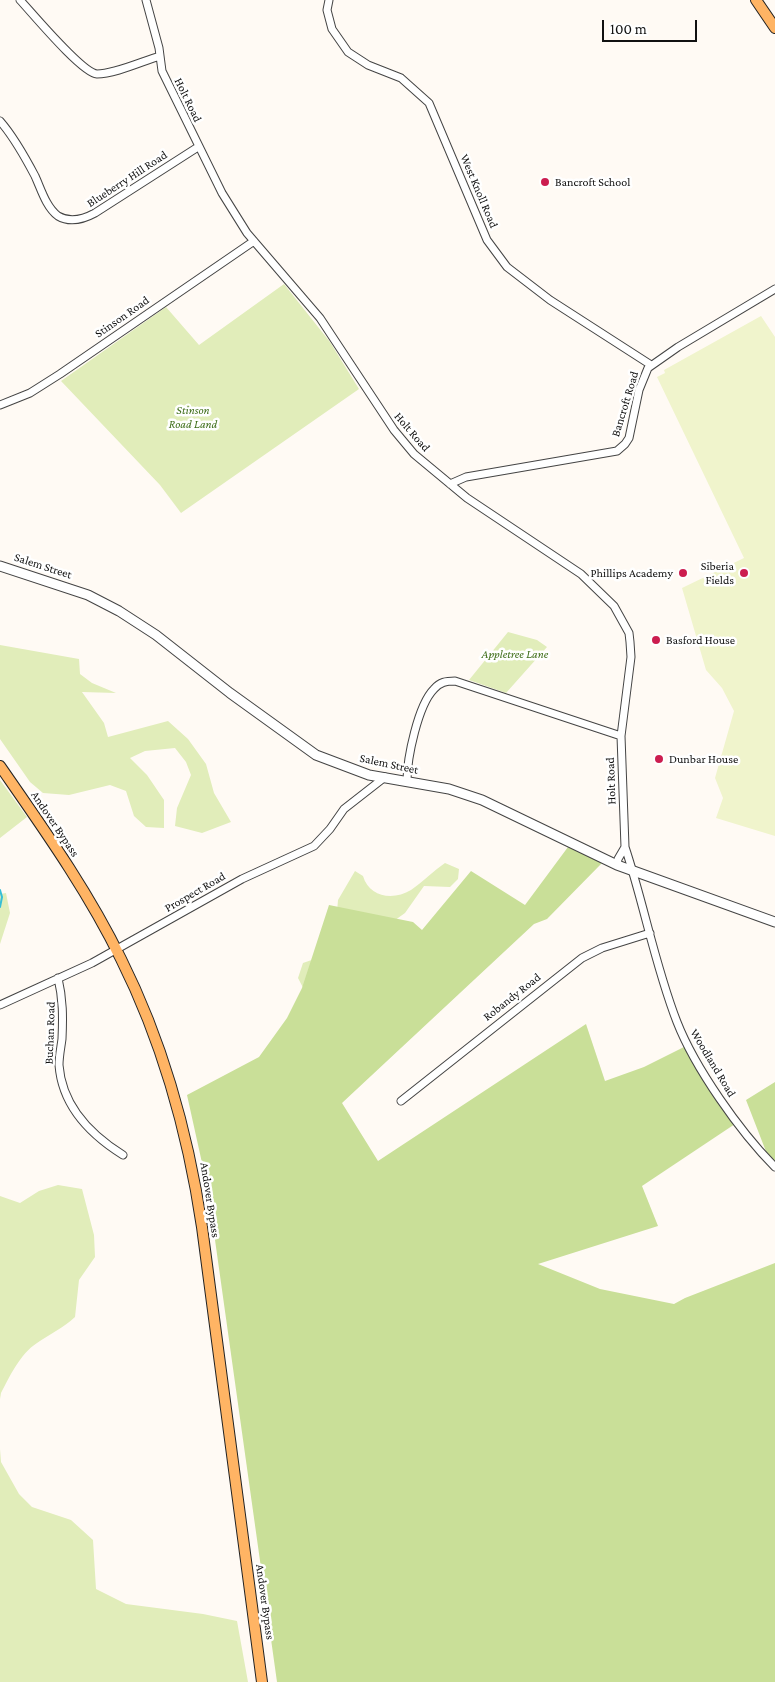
<!DOCTYPE html>
<style>
body{margin:0}
#map{position:relative;width:775px;height:1682px;overflow:hidden;background:#fffaf4;font-family:"Crimson Pro",serif}
canvas{display:block}
.scale{position:absolute;left:602px;top:20px;width:95px;height:22px;box-sizing:border-box;border:2px solid #111;border-top:0;padding-left:6px;font-size:15px;line-height:18px;white-space:nowrap;color:#111;-webkit-text-stroke:4px #fff;paint-order:stroke}
</style>
<div id="map">
<canvas width="775" height="1682"></canvas>
<div class="scale">100 m</div>
</div>
<script>
const g = document.querySelector('canvas').getContext('2d');
g.lineJoin = 'round';
function fill(path, color) { g.fillStyle = color; g.fill(path, 'evenodd'); }
function strokePath(path, color, width, dash) { g.strokeStyle = color; g.lineWidth = width; g.lineCap = dash ? 'butt' : 'round'; g.setLineDash(dash || []); g.stroke(path); }
function drawText(font, color, halo, rows, align = 'center') {
  g.font = font + ' "Crimson Pro",serif'; g.lineWidth = 5; g.setLineDash([]); g.textBaseline = 'middle'; g.strokeStyle = halo; g.fillStyle = color; for (const [text, x, y, turn = 0] of rows) {
    g.save(); g.translate(x, y); g.rotate((+turn || 0) * Math.PI / 180); g.textAlign = isNaN(turn) ? turn : align; if (halo) g.strokeText(text, 0, 0); g.fillText(text, 0, 0); g.restore();
  }
}
const green = new Path2D(`
 M 284,284 L 330,342 L 359,389 L 181,513 L 160,485 L 61,381 L 166,307 L 199,345 Z
 M 508,632 L 537,640 L 547,647 L 506,693 L 469,680 Z
 M 0,645 L 79,659 L 80,674 L 92,683 L 116,693 L 82,692 L 104,723 L 108,737 L 168,721 L 188,739 L 206,764 L 214,793 L 231,822 L 202,833 L 175,826 L 177,808 L 191,775 L 186,762 L 175,748 L 145,751 L 130,758 L 147,775 L 164,800 L 164,828 L 146,827 L 134,816 L 126,791 L 110,785 L 69,795 L 43,793 L 30,782 L 0,739 Z
 M 0,780 L 27,817 L 0,838 Z
 M 445,863 L 459,869 L 458,879 L 450,887 L 424,886 L 405,913 L 384,928 L 311,1003 L 298,978 L 303,963 L 323,956 L 336,924 L 338,900 L 355,871 L 363,876 C 369,897 393,901 411,890 C 423,882 433,871 445,863 Z
 M 6,893 L 10,913 L 0,944 L 0,894 Z
 M 58,1185 L 82,1189 L 94,1235 L 95,1257 L 79,1280 L 75,1317 C 63,1328 50,1334 37,1343 C 20,1354 10,1376 1,1393 L 0,1399 L 0,1196 L 20,1203 L 39,1191 Z
 M 0,1449 L 1,1462 L 19,1494 L 32,1507 L 71,1520 L 93,1540 L 96,1589 L 126,1604 L 203,1614 L 237,1621 L 248,1682 L 0,1682 Z`);
const forest = new Path2D(`
 M 568,847 L 602,863 L 547,919 L 534,924 L 342,1103 L 378,1161 L 586,1024 L 605,1081 L 644,1067 L 684,1047 L 735,1124 L 642,1186 L 658,1226 L 538,1264 L 600,1289 L 674,1304 L 685,1298 L 775,1263 L 775,1682 L 277,1682 L 208,1190 L 187,1095 L 259,1057 L 287,1018 L 302,988 L 329,905 L 413,922 L 422,930 L 471,871 L 525,905 Z
 M 775,1082 L 775,1165 L 767,1154 L 746,1100 Z`);
const pitch = new Path2D(`
 M 761,316 L 775,337 L 775,836 L 716,818 L 723,798 L 715,778 L 734,711 L 722,688 L 706,670 L 682,588 L 744,558 L 657,377 L 665,373 L 664,370 Z`);
const stream = new Path2D(`
 M 0,890 L 2,897 L 0,907`);
const minor = new Path2D(`
 M 20,0 C 33,14 82,73 97,74 C 115,74 143,61 160,56
 M 146,0 L 159,48 L 162,71 L 222,193 L 247,233 L 320,318 L 394,430 L 414,454 L 467,498 L 581,574 L 614,606 L 629,633 L 630,642 L 631,657 L 621,736 L 625,847 L 618,859 L 617,865
 M 329,0 L 327,10 L 332,29 L 348,52 L 368,65 L 401,78 L 429,103 L 487,240 L 507,267 L 550,300 L 651,365
 M 0,121 C 14,137 25,157 35,176 C 41,189 46,207 58,216 C 70,223 84,219 95,213 L 198,147
 M 0,405 L 30,393 L 60,374 L 254,241
 M 450,484 L 466,477 L 617,451 L 625,444 L 629,438 L 639,390 L 648,368 L 678,347 L 775,289
 M 407,781 C 407,758 418,705 434,689 C 440,682 446,681 455,681 L 621,736
 M 625,847 C 644,904 655,966 677,1022 C 695,1068 740,1132 775,1167
 M 58,978 C 63,999 63,1017 62,1039 C 61,1047 59,1056 59,1065 C 62,1106 91,1135 123,1155
 M 0,1005 L 92,963 L 242,879 L 314,846 L 330,829 L 344,809 L 385,777
 M 401,1101 L 582,958 L 602,948 L 650,933`);
const tertiary = new Path2D(`
 M 0,566 L 88,595 L 119,611 L 156,635 L 230,693 L 316,755 L 369,775 L 449,789 L 482,800 L 617,865 L 775,922`);
const primary = new Path2D(`
 M 756,0 L 775,28
 M 0,766 C 43,828 88,891 121,959 C 164,1045 188,1133 202,1227 L 262,1682`);
const markers = [
 [545,182,5,"#cc1d4f"],
 [683,573,5,"#cc1d4f"],
 [744,573,5,"#cc1d4f"],
 [656,640,5,"#cc1d4f"],
 [659,759,5,"#cc1d4f"]
];
const streetNames = [
 ["Holt Road",188,100,64],
 ["Blueberry Hill Road",127,179,-33],
 ["West Knoll Road",479,191,67],
 ["Stinson Road",122,317,-35],
 ["Bancroft Road",625,404,-73],
 ["Holt Road",412,432,49],
 ["Salem Street",43,566,18],
 ["Salem Street",389,764,12],
 ["Holt Road",611,781,-92],
 ["Andover Bypass",55,824,56],
 ["Prospect Road",195,892,-30],
 ["Robandy Road",512,997,-38],
 ["Buchan Road",50,1033,-88],
 ["Woodland Road",713,1063,59],
 ["Andover Bypass",210,1200,81],
 ["Andover Bypass",265,1602,82]
];
const poiNames = [
 ["Bancroft School",555,182],
 ["Siberia",734,566,"right"],
 ["Fields",734,580,"right"],
 ["Phillips Academy",673,573,"right"],
 ["Basford House",666,640],
 ["Dunbar House",669,759]
];
const parkNames = [
 ["Stinson",193,410],
 ["Road Land",193,424],
 ["Appletree Lane",515,654]
];
fill(green, '#e1edba');
fill(forest, '#c9df98');
fill(pitch, '#f0f4cc');
strokePath(stream, '#36bed7', 2);
strokePath(minor, '#444', 9);
strokePath(tertiary, '#444', 11);
strokePath(primary, '#222', 12);
strokePath(minor, '#fff', 7);
strokePath(tertiary, '#fff', 9);
strokePath(primary, '#ffb464', 10);
for (const [x, y, r, color] of markers) { const dot = new Path2D(); dot.arc(x, y, r, 0, 2 * Math.PI); g.fillStyle = color; g.fill(dot); strokePath(dot, '#fff', 2); }
drawText('12px', '#111', '#fff', streetNames);
drawText('12px', '#111', '#fff', poiNames, 'left');
drawText('italic 12px', '#406f1b', '#fff', parkNames);
</script>
